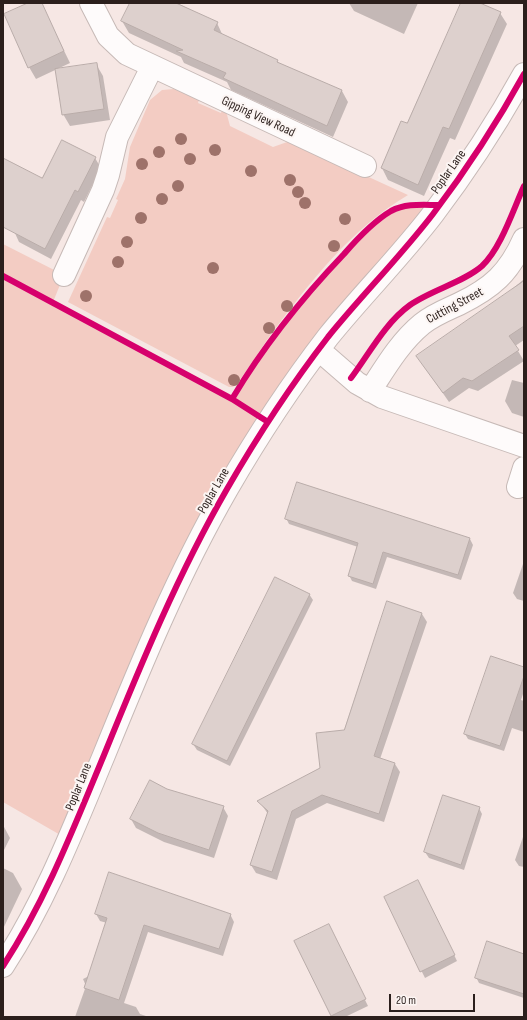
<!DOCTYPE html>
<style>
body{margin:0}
#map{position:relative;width:527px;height:1020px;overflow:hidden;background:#f6e7e4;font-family:"Sofia Sans Condensed",sans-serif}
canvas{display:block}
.frame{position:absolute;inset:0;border:4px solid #2b1f1c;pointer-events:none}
.scale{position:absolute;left:389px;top:994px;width:86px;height:18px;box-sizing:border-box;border:2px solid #2b1f1c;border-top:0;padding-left:5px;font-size:12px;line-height:14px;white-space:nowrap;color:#2b1f1c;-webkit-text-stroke:3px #fcf5f3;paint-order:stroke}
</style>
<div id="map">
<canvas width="527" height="1020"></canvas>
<div class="frame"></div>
<div class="scale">20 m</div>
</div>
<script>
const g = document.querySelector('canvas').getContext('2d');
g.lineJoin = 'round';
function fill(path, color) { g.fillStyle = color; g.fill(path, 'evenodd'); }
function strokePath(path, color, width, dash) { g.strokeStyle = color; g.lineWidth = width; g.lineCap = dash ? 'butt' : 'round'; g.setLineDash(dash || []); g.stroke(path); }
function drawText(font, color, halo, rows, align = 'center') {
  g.font = font + ' "Sofia Sans Condensed",sans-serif'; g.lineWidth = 4; g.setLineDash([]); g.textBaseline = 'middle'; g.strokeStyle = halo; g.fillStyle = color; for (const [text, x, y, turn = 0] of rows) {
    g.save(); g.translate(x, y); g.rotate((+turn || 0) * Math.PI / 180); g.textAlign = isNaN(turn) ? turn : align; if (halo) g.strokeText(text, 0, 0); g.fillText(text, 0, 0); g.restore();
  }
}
const green = new Path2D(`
 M 174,89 L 199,100 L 198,103 L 221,113 L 222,110 L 226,111 L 230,126 L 273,147 L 290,141 L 408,195 C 352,228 310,282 272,333 C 264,343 241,382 233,387 L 229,387 L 68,302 L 107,217 L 110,218 L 118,200 L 116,199 L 125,179 L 130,147 L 150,100 L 162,90 Z
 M 405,205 L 439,205 L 257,438 L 69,840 L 3,802 L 3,244 L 64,275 L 53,302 L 232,399 C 264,345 348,230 405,205 Z`);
const shadow = new Path2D(`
 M 30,3 L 41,3 L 70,63 L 36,79 L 29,67 Z
 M 131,3 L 177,3 L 217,23 L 223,36 L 277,61 L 279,63 L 342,91 L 348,102 L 333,137 L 231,90 L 227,82 L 184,63 L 181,57 L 129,33 L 122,21 Z
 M 349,3 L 418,3 L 404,34 L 354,11 Z
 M 462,3 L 478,3 L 500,13 L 507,24 L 455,140 L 450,138 L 424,196 L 388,180 L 382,168 L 407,125 Z
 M 96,64 L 103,76 L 110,120 L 70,126 L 63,114 Z
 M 95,158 L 101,168 L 84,202 L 81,200 L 51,259 L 19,242 L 3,207 L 3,159 L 43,180 Z
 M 524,279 L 524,340 L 515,346 L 524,361 L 478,391 L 469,388 L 449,402 L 424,366 Z
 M 512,380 L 524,383 L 524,417 L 512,413 L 505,401 Z
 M 286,518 L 470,539 L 473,545 L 461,580 L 387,557 L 376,589 L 352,581 L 349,575 L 358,547 L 289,524 Z
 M 524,561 L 524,601 L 517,599 L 513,593 Z
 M 309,594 L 313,600 L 230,766 L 197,750 L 193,744 Z
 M 422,614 L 427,622 L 380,759 L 395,764 L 400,772 L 384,822 L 327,803 L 296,819 L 277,880 L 256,873 L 251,865 L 268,814 L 259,801 L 321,768 Z
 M 524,668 L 524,691 L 521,700 L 524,701 L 524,732 L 512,728 L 504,751 L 468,739 L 465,734 Z
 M 166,790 L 223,807 L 228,816 L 214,858 L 164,842 L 136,828 L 131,819 Z
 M 479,808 L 482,814 L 464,870 L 429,858 L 425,852 Z
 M 3,825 L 10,838 L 3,852 Z
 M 524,834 L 524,867 L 519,866 L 515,860 Z
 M 3,868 L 13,873 L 22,889 L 3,929 Z
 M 421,887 L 457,961 L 425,978 L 385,897 Z
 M 96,914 L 230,914 L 234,922 L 223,956 L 148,932 L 124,1003 L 136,1007 L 140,1014 L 149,1017 L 75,1017 L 86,986 L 83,979 L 89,976 L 107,923 L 100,921 Z
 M 331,931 L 368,1006 L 345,1017 L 332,1017 L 295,942 Z
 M 524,955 L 524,998 L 479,983 L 476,977 Z`);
const building = new Path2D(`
 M 28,3 L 42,3 L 64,51 L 28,68 L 4,14 Z
 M 130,3 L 176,3 L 218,22 L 214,30 L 278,60 L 277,62 L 342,90 L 327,126 L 223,78 L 226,73 L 176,51 L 183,50 L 121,21 Z
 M 461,3 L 480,3 L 501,12 L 449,129 L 443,127 L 418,185 L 381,168 L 401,121 L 407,123 Z
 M 97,63 L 104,109 L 62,115 L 55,69 Z
 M 62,140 L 96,157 L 78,192 L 75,190 L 45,249 L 3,227 L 3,158 L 42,178 Z
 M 524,281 L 524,326 L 509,336 L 519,350 L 472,381 L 463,378 L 443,393 L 416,356 Z
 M 297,482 L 470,538 L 458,575 L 383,552 L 373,584 L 348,576 L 358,543 L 285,519 Z
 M 275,577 L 310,594 L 227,761 L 192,744 Z
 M 387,601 L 422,613 L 374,756 L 395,763 L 379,814 L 322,795 L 292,811 L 272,872 L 250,865 L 268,811 L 257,801 L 320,768 L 316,733 L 344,730 Z
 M 491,656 L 524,667 L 524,676 L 500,746 L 464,734 Z
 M 150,780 L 167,789 L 224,806 L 209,850 L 158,833 L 130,819 Z
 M 443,795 L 480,807 L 461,865 L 424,852 Z
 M 109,872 L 231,914 L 219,949 L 144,925 L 119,1000 L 84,988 L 107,918 L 95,914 Z
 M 418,880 L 455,955 L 420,972 L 384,897 Z
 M 329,924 L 366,999 L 331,1016 L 294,941 Z
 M 487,941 L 524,954 L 524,994 L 475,978 Z`);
const minor = new Path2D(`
 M 91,3 L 108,36 L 127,54 L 365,166
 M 64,275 L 103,190 L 108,175 L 117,137 L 152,67
 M 319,350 L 357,383 L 382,397 L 524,446
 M 370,391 C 385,368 400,342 422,324 C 433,315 446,310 459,304 C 492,288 509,273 524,239
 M 518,487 L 524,468
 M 3,966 C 46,900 74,827 104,755 C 141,664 178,574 227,489 C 257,437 291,385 328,337 C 362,295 400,257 433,214 C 467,169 497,123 524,74`);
const cycleway = new Path2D(`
 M 3,276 L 232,399 L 268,422
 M 351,378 C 369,354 385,323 410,305 C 431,290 464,282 482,266 C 501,248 513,210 524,186
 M 232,399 C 263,347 302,298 344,254 C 357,239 374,221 391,211 C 406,203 423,205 439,205
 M 3,966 C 46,900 74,827 104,755 C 141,664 178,574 227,489 C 257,437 291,385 328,337 C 362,295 400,257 433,214 C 467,169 497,123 524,74`);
const trees = [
 [181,139],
 [215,150],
 [159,152],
 [190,159],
 [142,164],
 [251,171],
 [290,180],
 [178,186],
 [298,192],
 [162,199],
 [305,203],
 [141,218],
 [345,219],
 [127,242],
 [334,246],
 [118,262],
 [213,268],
 [86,296],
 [287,306],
 [269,328],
 [234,380]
];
const streetNames = [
 ["Gipping View Road",258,117,25],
 ["Poplar Lane",449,172,-55],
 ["Cutting Street",455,306,-28],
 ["Poplar Lane",214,491,-60],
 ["Poplar Lane",79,787,-68]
];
fill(green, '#f3ccc3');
fill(shadow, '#0003');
fill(building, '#ddd0cd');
strokePath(building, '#b9aca9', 1);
strokePath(minor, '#c6b9b6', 24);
strokePath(minor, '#fefbfb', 22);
strokePath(cycleway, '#d6006c', 6);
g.fillStyle = '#9e726a';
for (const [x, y] of trees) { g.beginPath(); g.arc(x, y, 6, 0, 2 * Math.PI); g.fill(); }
drawText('13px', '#2b1f1c', '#fcf5f3', streetNames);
</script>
